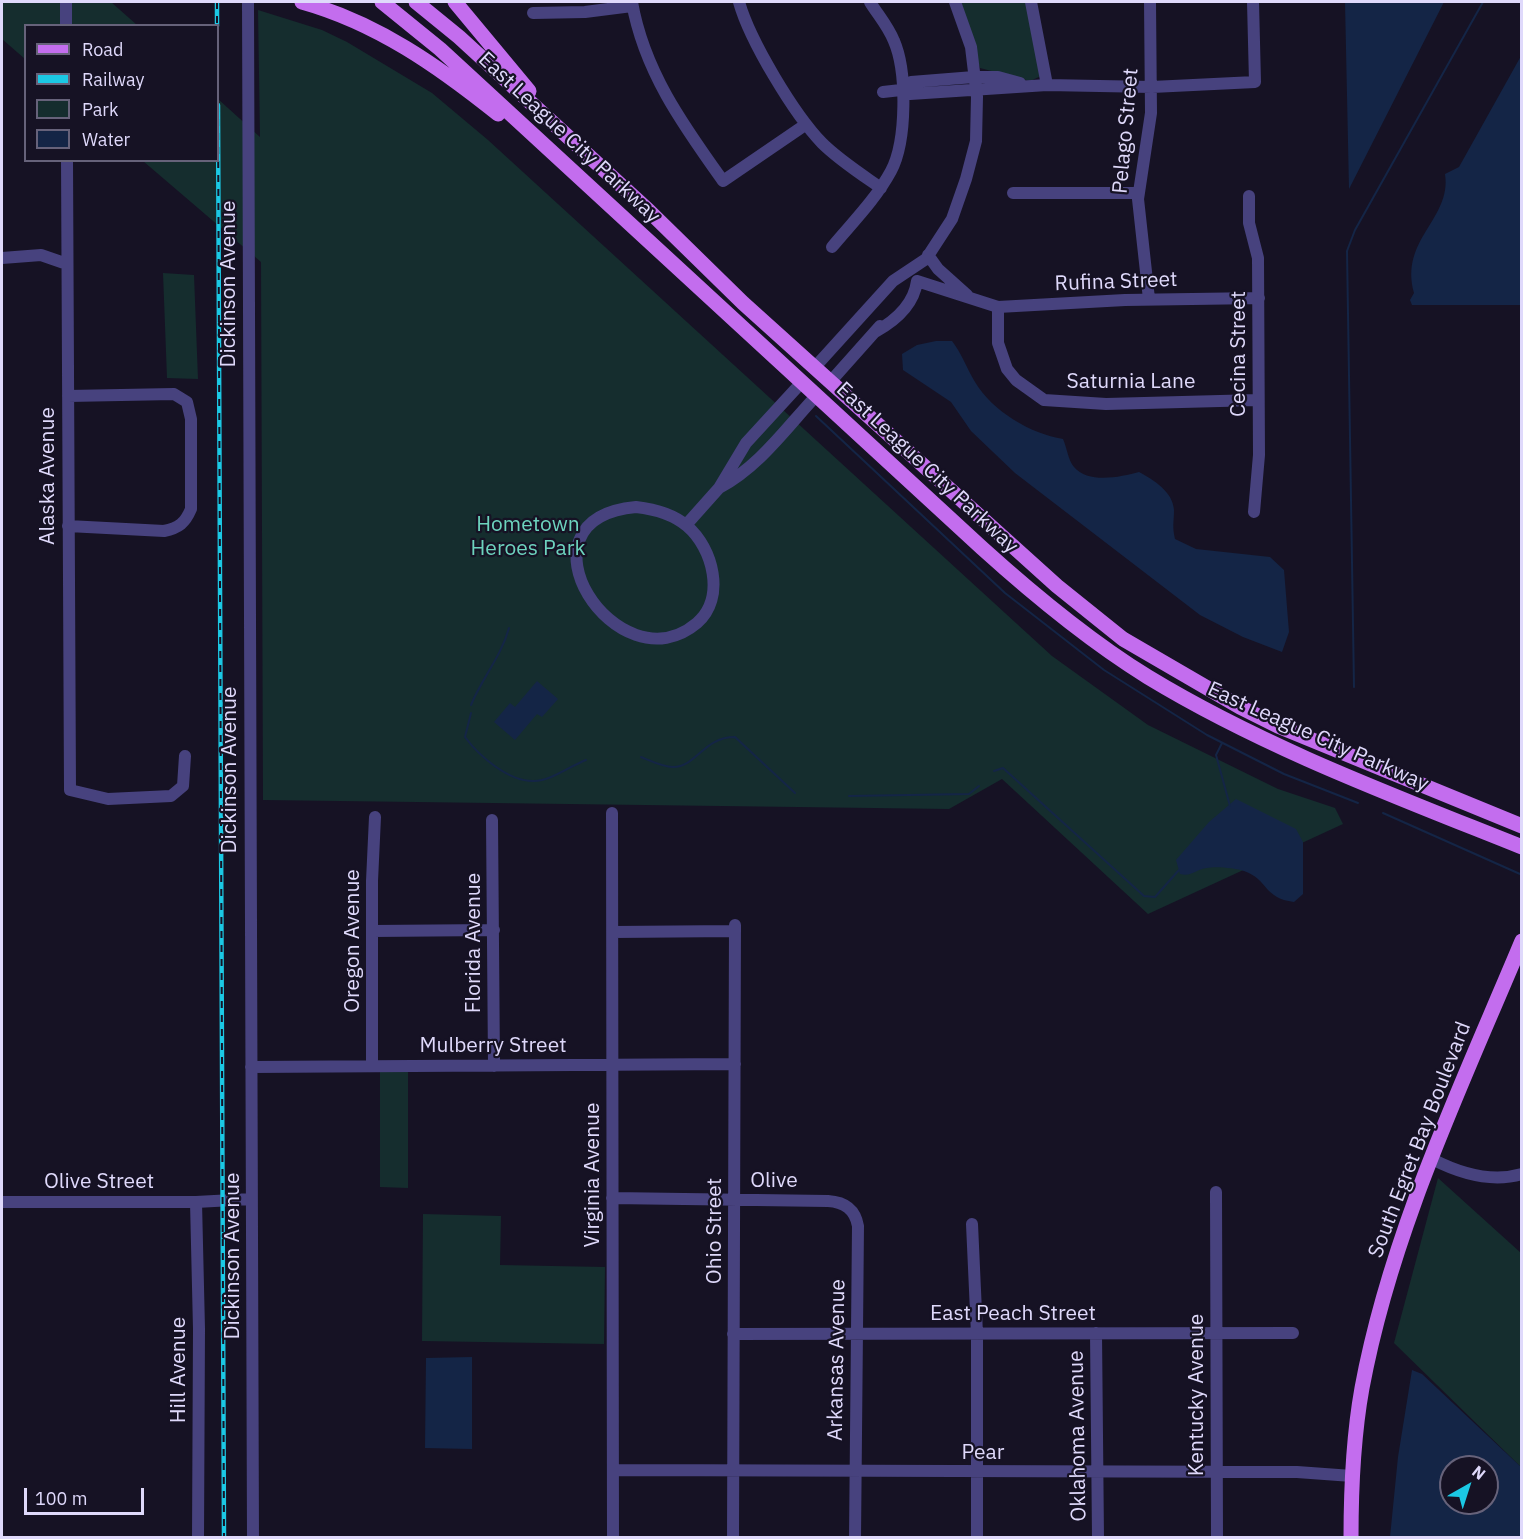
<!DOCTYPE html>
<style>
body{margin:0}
#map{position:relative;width:1523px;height:1539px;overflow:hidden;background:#161224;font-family:"IBM Plex Sans",sans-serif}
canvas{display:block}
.frame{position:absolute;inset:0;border:3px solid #dfd9fb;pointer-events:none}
.legend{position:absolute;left:24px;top:24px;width:195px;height:138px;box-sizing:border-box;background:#161224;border:2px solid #66627a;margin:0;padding:8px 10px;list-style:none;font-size:18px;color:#dfd9fb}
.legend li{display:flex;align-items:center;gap:12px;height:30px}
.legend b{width:30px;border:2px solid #66627a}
.north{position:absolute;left:1439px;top:1455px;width:60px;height:60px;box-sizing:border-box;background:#161224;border:2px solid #66627a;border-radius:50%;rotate:39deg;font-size:16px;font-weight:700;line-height:24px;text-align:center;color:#dfd9fb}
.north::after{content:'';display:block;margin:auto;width:21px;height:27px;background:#1bc8e4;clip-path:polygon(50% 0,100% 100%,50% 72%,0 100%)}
.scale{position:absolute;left:24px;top:1488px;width:120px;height:27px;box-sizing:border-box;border:3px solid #dfd9fb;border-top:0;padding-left:8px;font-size:18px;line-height:21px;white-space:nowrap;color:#dfd9fb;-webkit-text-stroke:4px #161224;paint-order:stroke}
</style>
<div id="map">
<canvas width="1523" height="1539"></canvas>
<div class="frame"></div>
<ul class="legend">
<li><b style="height:8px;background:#c36dee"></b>Road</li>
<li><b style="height:8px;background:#1bc8e4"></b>Railway</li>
<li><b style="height:16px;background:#152d2e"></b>Park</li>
<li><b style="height:16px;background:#142546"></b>Water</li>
</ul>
<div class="north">N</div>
<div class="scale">100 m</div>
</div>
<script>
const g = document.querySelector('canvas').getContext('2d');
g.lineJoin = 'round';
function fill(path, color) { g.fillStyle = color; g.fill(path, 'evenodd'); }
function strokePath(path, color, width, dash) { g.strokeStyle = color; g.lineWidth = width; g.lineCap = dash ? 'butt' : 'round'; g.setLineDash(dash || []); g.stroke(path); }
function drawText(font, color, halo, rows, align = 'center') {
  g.font = font + ' "IBM Plex Sans",sans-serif'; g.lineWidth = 4.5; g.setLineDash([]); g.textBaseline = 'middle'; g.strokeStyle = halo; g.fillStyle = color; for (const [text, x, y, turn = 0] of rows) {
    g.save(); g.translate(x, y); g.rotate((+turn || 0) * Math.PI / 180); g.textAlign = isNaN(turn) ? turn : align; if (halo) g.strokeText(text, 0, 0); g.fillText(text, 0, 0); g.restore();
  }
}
const green = new Path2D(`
 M 2,2 L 111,2 L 137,25 L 26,26 L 25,59 L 2,39 Z
 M 960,2 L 1027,2 L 1041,76 L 1030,81 L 980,68 Z
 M 258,10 L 322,30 L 347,42 L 432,93 L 488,140 L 1052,656 L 1148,725 L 1278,789 L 1335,808 L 1343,824 L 1148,914 L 1002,779 L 949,809 L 263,800 L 261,262 L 143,161 L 218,160 L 218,99 L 260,137 Z
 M 163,273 L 194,275 L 198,379 L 167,378 Z
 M 380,1072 L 408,1072 L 408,1188 L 380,1187 Z
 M 1438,1178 L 1521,1253 L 1521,1467 L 1394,1343 Z
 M 423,1214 L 501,1216 L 500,1265 L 605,1267 L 604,1344 L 422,1341 Z`);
const water = new Path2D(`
 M 1345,2 L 1444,2 L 1349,189 Z
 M 1521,56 L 1521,305 L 1412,305 L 1410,300 L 1414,293 C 1399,239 1452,219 1445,174 L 1459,167 Z
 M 936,341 L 952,341 C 962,354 967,369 975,382 C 992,411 1031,434 1063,439 C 1067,448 1068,460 1074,467 C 1088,484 1121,477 1139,472 C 1154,480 1173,492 1174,510 C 1174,522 1172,526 1175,539 L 1196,549 L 1270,557 L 1284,570 L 1289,632 L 1282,652 L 1243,637 L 1200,615 L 1015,473 L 971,431 L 951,402 L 903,370 L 902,354 L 917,345 Z
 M 537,681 L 558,699 L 542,717 L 537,714 L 515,740 L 494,722 L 510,703 L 515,707 Z
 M 1236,799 L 1296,829 L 1303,842 L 1303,894 L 1294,902 C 1263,898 1269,880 1244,871 C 1236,868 1215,866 1207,868 C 1196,869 1192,877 1180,874 L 1176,860 L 1209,822 Z
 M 472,1357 L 472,1449 L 425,1448 L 426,1358 Z
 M 1412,1370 L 1422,1374 L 1521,1467 L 1521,1537 L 1390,1537 L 1398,1457 ZM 1451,1467 L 1487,1467 L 1487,1503 L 1451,1503 Z`);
const stream = new Path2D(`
 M 816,416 L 1005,593 L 1104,670 L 1207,735 L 1284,774 L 1358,803
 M 1354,687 L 1347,251 L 1355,230 L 1483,2
 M 471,705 C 482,678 501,657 509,628
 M 471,713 L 465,737 C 479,756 509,782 534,781 C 551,781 570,766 586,760
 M 1222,743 L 1216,755 L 1230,806
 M 641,757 C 651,761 663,767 673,767 C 697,767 703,737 735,737 L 795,793
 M 994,771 L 1003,768 L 1144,896 L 1155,897 L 1179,870
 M 849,796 L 969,794 L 979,786
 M 1383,813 L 1520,874`);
const minor = new Path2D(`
 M 66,2 L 66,26
 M 248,2 L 253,1538
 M 632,2 C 644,71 683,125 723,181 L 805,125
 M 739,2 C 750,41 794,114 822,143 C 839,160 861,174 881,188
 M 1031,2 L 1047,85
 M 533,13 L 585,12 L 632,6
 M 901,90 L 910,94 L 1047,85 L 1152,87 L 1255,82 L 1253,2
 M 883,92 L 901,90 L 911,82 L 974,77 L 998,77 L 1020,83
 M 67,160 L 70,790 L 108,799 L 171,796 L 183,786 L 185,756
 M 1013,193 L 1138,193
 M 1249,196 L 1249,223 L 1258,258 L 1259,455 L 1254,512
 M 832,247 C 852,223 876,199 891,171 C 907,141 907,71 894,41 C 888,26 878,15 870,2
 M 928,255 L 938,269 L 967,295
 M 2,258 L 41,255 L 67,264
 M 1149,299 L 1138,199 L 1151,113 L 1150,2
 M 998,307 L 998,343 L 1007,369 L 1016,380 L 1044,400 L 1106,404 L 1258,400
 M 875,332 C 895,321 914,304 917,281 L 998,307 L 1125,300 L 1259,298
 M 815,367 L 893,281 L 926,259 L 952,219 L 966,179 L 976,141 L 977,97 L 971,47 L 955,2
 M 831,381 L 880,326
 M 68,396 L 174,394 L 187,402 L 191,419 L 191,509 C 185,523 179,528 164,531 L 68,526
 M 719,488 C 760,466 786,428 817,395
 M 636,507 C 654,509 673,514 687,526 C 713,548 726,598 697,623 C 618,690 506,519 636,507 Z
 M 686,525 L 719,488 L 746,443 L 802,382
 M 612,813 L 613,1538
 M 492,820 L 494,1066
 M 372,931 L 494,930
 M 613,932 L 735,931
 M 372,1065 L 372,881 L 375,817
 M 251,1067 L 735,1064
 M 1432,1159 C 1459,1173 1491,1183 1522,1174
 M 1216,1192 L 1217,1538
 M 612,1198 L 828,1201 C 844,1202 855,1209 858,1226 L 855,1538
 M 2,1202 L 196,1202 L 251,1199
 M 196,1202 L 199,1329 L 198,1538
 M 972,1224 L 977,1334 L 977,1538
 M 1096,1333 L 1098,1538
 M 733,1334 L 1293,1333
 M 615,1470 L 1297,1472 L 1352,1476
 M 733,1538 L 735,925`);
const major = new Path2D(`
 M 302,2 C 377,23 438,66 498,114
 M 382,2 L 440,49 L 982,548 C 1034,595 1088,640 1148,677 C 1265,748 1395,796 1522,847
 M 416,2 L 459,37 L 649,211 L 743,303 L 1057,586 L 1123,639 L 1240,707 L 1278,726 L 1522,826
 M 455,2 L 529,91
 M 1351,1538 C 1351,1488 1353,1438 1362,1388 C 1391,1232 1461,1087 1522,941`);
const rail = new Path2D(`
 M 217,2 L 217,26
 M 218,105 L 224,1538`);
const streetNames = [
 ["Pelago Street",1126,131,-85],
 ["East League City Parkway",569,138,43],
 ["Rufina Street",1116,282,-2],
 ["Dickinson Avenue",229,284,-90],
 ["Cecina Street",1239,354,-90],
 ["Saturnia Lane",1131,382],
 ["East League City Parkway",927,468,43],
 ["Alaska Avenue",48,476,-90],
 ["East League City Parkway",1318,737,24],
 ["Dickinson Avenue",230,770,-90],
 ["Oregon Avenue",353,941,-90],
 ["Florida Avenue",474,943,-90],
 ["Mulberry Street",493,1046],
 ["South Egret Bay Boulevard",1420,1140,-69],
 ["Virginia Avenue",593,1175,-90],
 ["Olive",774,1181],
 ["Olive Street",99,1182],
 ["Ohio Street",715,1231,-90],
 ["Dickinson Avenue",233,1256,-90],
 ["East Peach Street",1013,1314],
 ["Arkansas Avenue",837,1360,-89],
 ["Hill Avenue",179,1370,-90],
 ["Kentucky Avenue",1197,1395,-90],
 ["Oklahoma Avenue",1078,1436,-91],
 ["Pear",983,1453]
];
const parkNames = [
 ["Hometown",528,525],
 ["Heroes Park",528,549]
];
fill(green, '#152d2e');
fill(water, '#142546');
strokePath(stream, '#142546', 2);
strokePath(minor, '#47427e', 12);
strokePath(major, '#c36dee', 15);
strokePath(rail, '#1bc8e4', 4.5);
strokePath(rail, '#161224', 2, [7]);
drawText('21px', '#dfd9fb', '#161224', streetNames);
drawText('21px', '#6dd3be', '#161224', parkNames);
</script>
